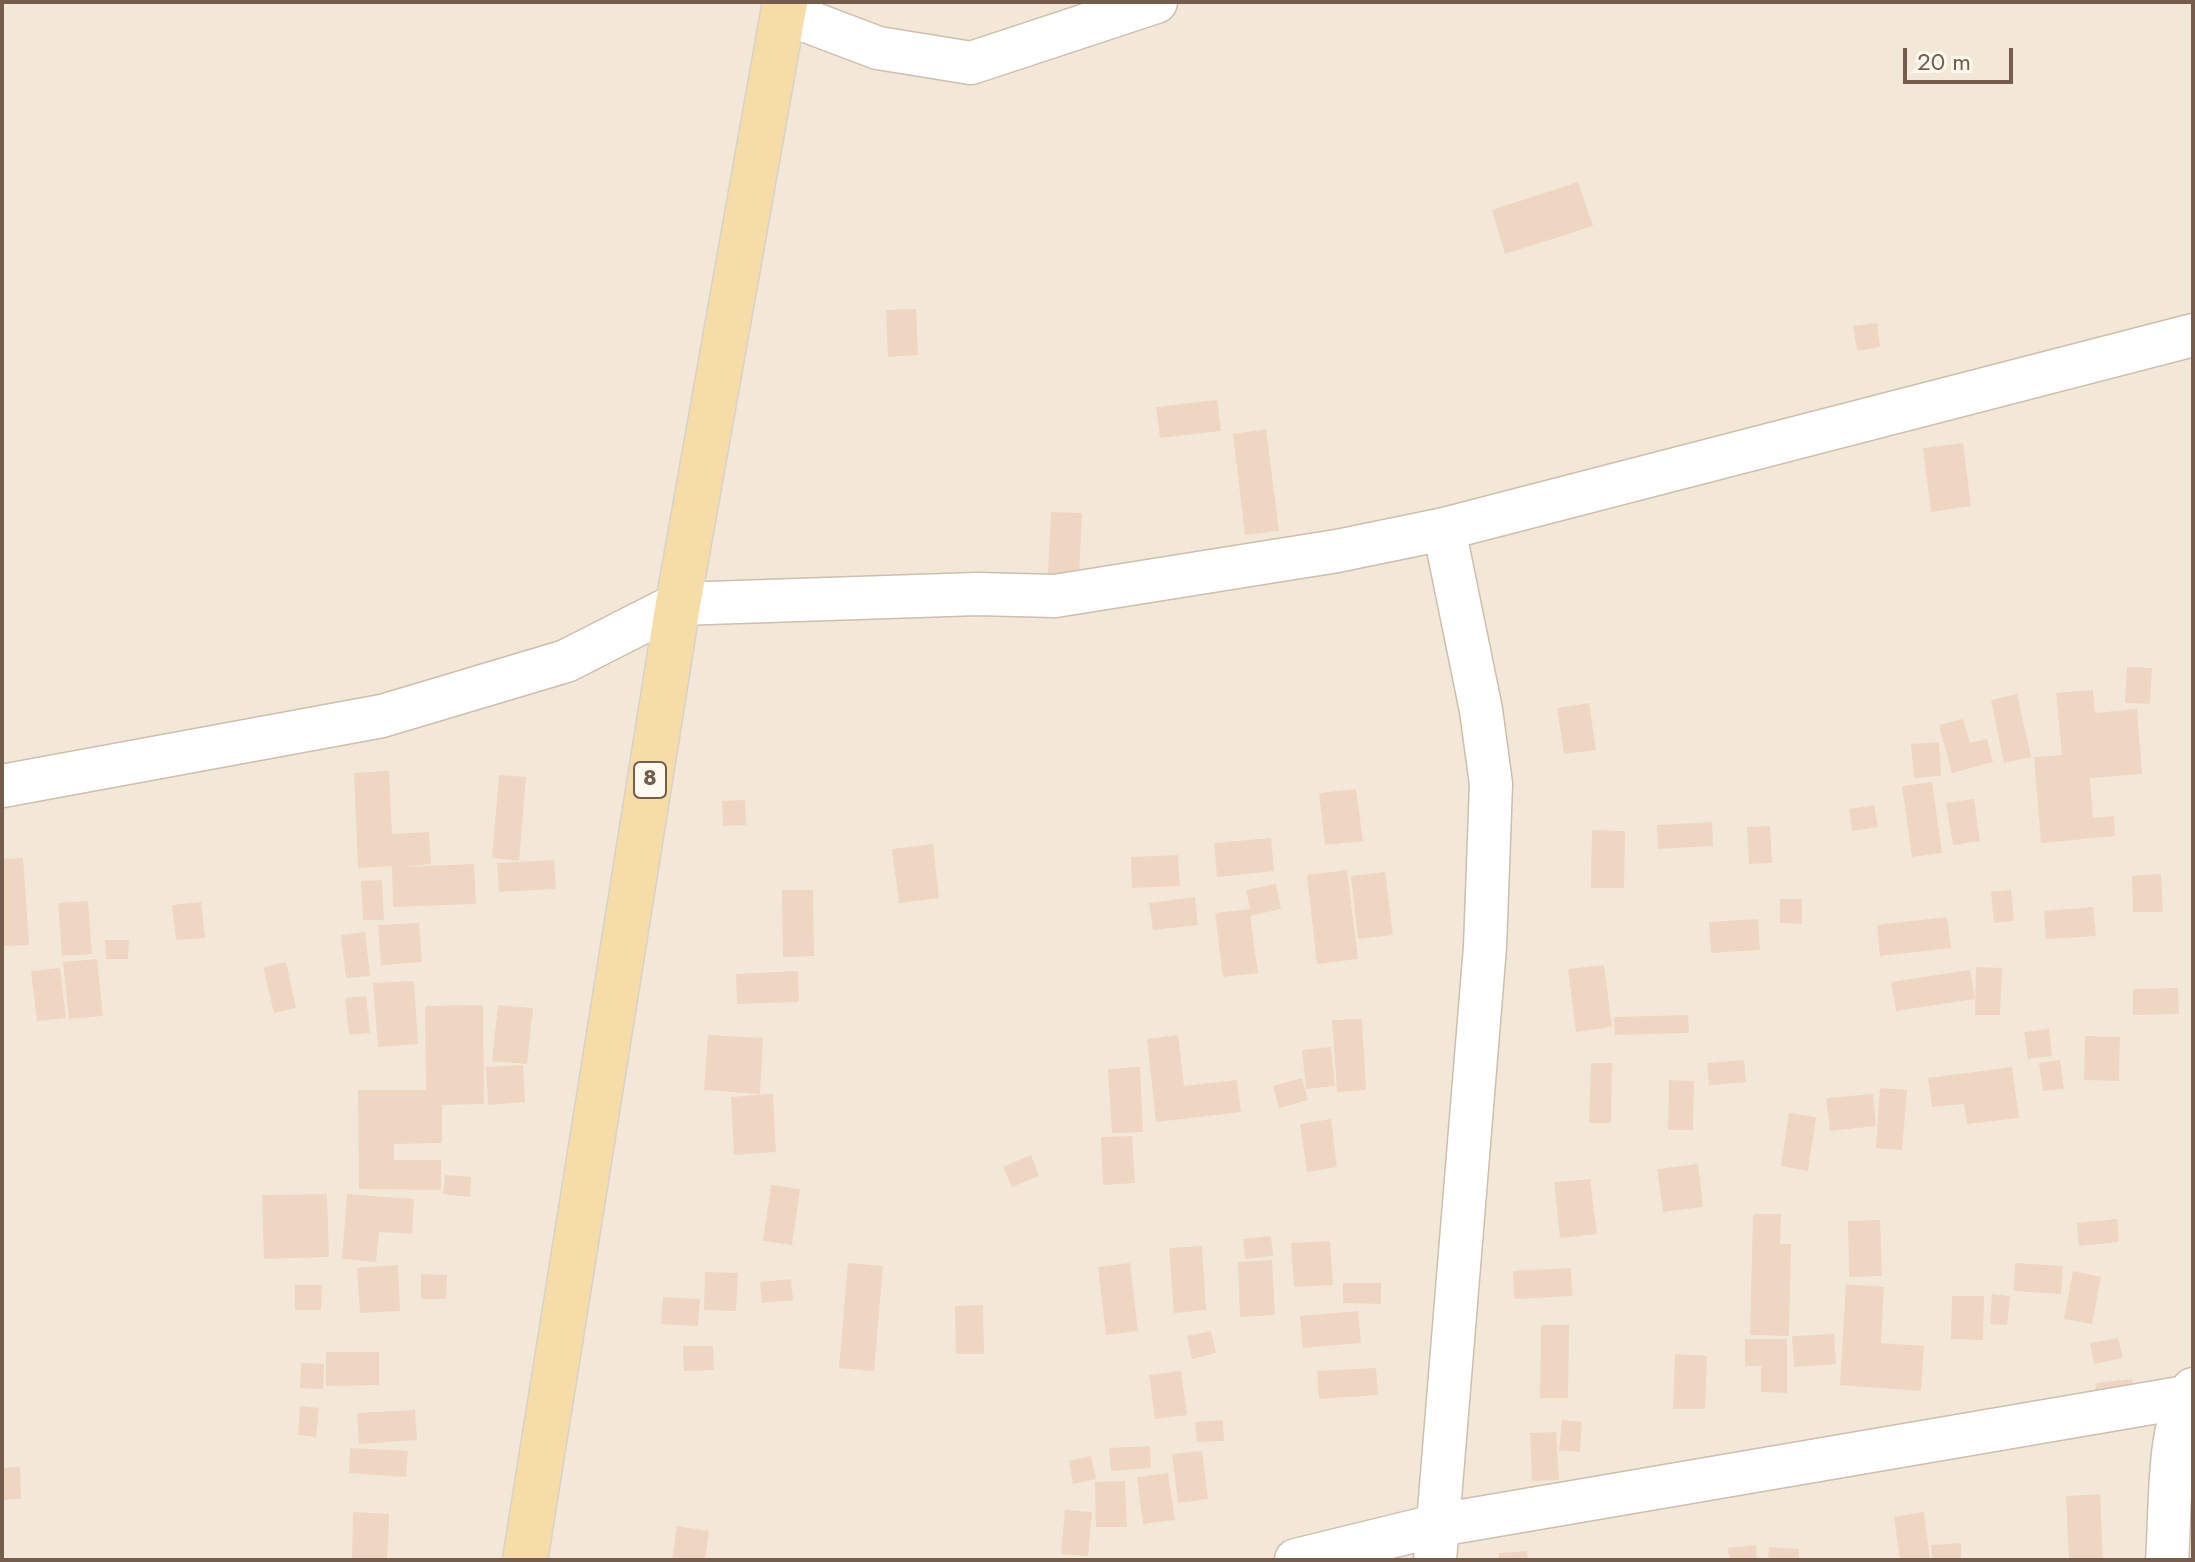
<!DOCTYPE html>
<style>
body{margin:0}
#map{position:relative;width:2195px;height:1562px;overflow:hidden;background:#fbf5e9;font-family:Jost,sans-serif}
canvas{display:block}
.frame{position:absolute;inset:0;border:4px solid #755d4e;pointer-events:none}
.scale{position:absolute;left:1903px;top:48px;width:110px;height:36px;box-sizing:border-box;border:4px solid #755d4e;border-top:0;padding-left:10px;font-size:24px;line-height:28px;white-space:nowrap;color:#755d4e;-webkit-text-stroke:6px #fef9ef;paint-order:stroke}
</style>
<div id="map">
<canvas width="2195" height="1562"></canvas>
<div class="frame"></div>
<div class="scale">20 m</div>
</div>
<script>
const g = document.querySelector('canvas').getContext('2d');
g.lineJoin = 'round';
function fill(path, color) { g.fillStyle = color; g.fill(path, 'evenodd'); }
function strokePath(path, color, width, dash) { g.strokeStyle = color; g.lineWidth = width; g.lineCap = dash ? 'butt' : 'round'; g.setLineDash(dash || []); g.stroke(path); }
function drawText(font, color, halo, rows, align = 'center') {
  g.font = font + ' Jost,sans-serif'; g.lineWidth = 7; g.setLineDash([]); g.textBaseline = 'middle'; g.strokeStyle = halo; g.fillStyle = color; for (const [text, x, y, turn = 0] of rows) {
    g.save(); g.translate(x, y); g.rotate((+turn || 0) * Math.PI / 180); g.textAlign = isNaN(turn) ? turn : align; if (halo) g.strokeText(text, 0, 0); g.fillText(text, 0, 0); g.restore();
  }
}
const residential = new Path2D(`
 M 2,2 L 2193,2 L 2193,1560 L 2,1560 Z`);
const building = new Path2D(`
 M 1578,182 L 1593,226 L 1505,254 L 1492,210 Z
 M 916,309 L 918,355 L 888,357 L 886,310 Z
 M 1877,323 L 1880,347 L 1857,351 L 1853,326 Z
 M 1217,400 L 1221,431 L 1160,438 L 1156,407 Z
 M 1266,429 L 1279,531 L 1245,535 L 1233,434 Z
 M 1963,443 L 1971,506 L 1931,512 L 1923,448 Z
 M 1051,512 L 1082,513 L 1079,575 L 1048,573 Z
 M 2127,667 L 2152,668 L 2150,704 L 2125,703 Z
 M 2093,690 L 2095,713 L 2137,709 L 2142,774 L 2090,778 L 2093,818 L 2114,816 L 2115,836 L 2041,843 L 2034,757 L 2062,755 L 2056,693 Z
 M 2017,694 L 2031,757 L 2004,763 L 1991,700 Z
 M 1589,703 L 1596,750 L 1564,754 L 1557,708 Z
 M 1963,719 L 1970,743 L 1987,739 L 1993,762 L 1952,773 L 1939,725 Z
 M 1939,742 L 1941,776 L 1914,778 L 1911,744 Z
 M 389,771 L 392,834 L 429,832 L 431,864 L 402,867 L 474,864 L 476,904 L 393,907 L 392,866 L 358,868 L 354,773 Z
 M 499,775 L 526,777 L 519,861 L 492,858 Z
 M 1932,782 L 1942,853 L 1912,857 L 1902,786 Z
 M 1356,789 L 1363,841 L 1325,845 L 1319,793 Z
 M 1974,799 L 1980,841 L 1953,845 L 1946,803 Z
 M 745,800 L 746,825 L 723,826 L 722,801 Z
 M 1874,805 L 1878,827 L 1852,831 L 1849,809 Z
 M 1712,822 L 1713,846 L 1658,849 L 1657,825 Z
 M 1770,826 L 1772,863 L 1749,864 L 1747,827 Z
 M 1592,830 L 1625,831 L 1624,888 L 1591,888 Z
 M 1271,838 L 1274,871 L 1217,877 L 1214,843 Z
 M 933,844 L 939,898 L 899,903 L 892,849 Z
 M 1178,855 L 1180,886 L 1132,888 L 1131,857 Z
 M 23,858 L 29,945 L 2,946 L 2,859 Z
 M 554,860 L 556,889 L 499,892 L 497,863 Z
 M 1347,870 L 1358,959 L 1317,964 L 1307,875 Z
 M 1385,872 L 1393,935 L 1358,939 L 1351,876 Z
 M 2161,874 L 2163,912 L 2133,912 L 2132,876 Z
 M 382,880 L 384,920 L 363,920 L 361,881 Z
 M 1276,884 L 1281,909 L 1250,916 L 1258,973 L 1223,977 L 1215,913 L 1250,909 L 1246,890 Z
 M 782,890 L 813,890 L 814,956 L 783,957 Z
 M 2011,890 L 2014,921 L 1994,923 L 1991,892 Z
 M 1195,897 L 1198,925 L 1153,930 L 1149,903 Z
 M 1780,899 L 1802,899 L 1802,924 L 1780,923 Z
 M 88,901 L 92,954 L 62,956 L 58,903 Z
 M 201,902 L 205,938 L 176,940 L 172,905 Z
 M 2093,907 L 2096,936 L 2046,939 L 2044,911 Z
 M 1947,917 L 1951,948 L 1880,956 L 1877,925 Z
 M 1758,919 L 1760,950 L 1711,953 L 1709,922 Z
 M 419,923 L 422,962 L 381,965 L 378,925 Z
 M 365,932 L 370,976 L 346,978 L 341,935 Z
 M 105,940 L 129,940 L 128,959 L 106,959 Z
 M 97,959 L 103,1016 L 69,1019 L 63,962 Z
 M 286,962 L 296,1008 L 274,1013 L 263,967 Z
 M 1604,965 L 1612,1027 L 1576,1032 L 1568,969 Z
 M 1976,967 L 2002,968 L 2000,1015 L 1975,1015 Z
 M 60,968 L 66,1018 L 37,1021 L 31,971 Z
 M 1970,970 L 1975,999 L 1896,1011 L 1891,982 Z
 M 798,971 L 799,1002 L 737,1004 L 736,974 Z
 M 414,981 L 418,1044 L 378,1047 L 373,983 Z
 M 2178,988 L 2179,1014 L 2133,1015 L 2133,989 Z
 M 366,996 L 370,1033 L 349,1035 L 345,998 Z
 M 483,1005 L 484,1104 L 442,1105 L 442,1143 L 394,1144 L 394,1160 L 441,1160 L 441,1190 L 359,1189 L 358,1090 L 426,1090 L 425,1006 Z
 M 498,1005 L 533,1008 L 527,1064 L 492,1061 Z
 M 1688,1015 L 1689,1033 L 1615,1035 L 1614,1017 Z
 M 1362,1019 L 1366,1090 L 1337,1092 L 1332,1020 Z
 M 2049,1029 L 2052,1056 L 2028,1059 L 2024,1032 Z
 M 708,1035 L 763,1038 L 760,1094 L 704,1090 Z
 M 1178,1035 L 1184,1086 L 1237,1080 L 1241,1112 L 1156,1122 L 1147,1039 Z
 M 2085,1036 L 2120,1037 L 2119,1081 L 2084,1080 Z
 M 1331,1047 L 1335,1086 L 1306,1089 L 1302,1050 Z
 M 1744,1060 L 1746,1082 L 1709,1085 L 1707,1063 Z
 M 2060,1060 L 2064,1089 L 2043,1091 L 2039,1063 Z
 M 1591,1063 L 1612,1063 L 1611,1123 L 1589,1123 Z
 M 523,1065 L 525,1102 L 488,1105 L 486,1067 Z
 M 1140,1067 L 1143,1132 L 1112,1133 L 1108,1069 Z
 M 2012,1067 L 2019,1118 L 1967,1124 L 1964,1104 L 1932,1107 L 1928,1078 Z
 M 1302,1078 L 1308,1100 L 1279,1108 L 1273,1086 Z
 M 1669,1080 L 1694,1081 L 1693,1130 L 1668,1130 Z
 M 1880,1088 L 1907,1090 L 1902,1150 L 1876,1148 Z
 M 767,1094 L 773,1094 L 776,1152 L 734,1155 L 731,1097 Z
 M 1873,1094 L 1876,1126 L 1830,1131 L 1826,1098 Z
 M 1789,1113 L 1816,1117 L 1808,1171 L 1781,1166 Z
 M 1331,1119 L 1337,1167 L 1307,1172 L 1300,1124 Z
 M 1132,1136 L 1135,1183 L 1103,1185 L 1101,1137 Z
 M 1031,1155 L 1039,1176 L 1012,1187 L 1003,1167 Z
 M 1698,1164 L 1703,1207 L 1663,1212 L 1657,1169 Z
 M 445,1175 L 471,1177 L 470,1197 L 443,1194 Z
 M 1590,1179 L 1597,1234 L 1560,1238 L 1554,1182 Z
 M 771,1185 L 800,1189 L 792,1245 L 763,1241 Z
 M 327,1194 L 329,1257 L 264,1259 L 262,1195 Z
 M 347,1194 L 414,1199 L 412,1234 L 379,1232 L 376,1262 L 342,1259 Z
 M 1753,1214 L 1781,1214 L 1780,1244 L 1791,1244 L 1789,1336 L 1750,1335 Z
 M 2117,1219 L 2119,1242 L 2079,1246 L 2077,1223 Z
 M 1880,1220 L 1882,1276 L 1849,1277 L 1848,1221 Z
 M 1271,1236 L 1273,1256 L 1245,1259 L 1243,1239 Z
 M 1330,1241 L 1333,1285 L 1294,1287 L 1291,1243 Z
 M 1202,1246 L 1206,1310 L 1174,1313 L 1169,1248 Z
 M 1272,1260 L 1275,1315 L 1240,1317 L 1238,1262 Z
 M 848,1263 L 883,1266 L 874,1371 L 839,1368 Z
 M 1130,1263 L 1138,1331 L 1106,1335 L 1098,1267 Z
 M 2015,1263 L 2063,1266 L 2061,1294 L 2014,1291 Z
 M 398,1265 L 400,1311 L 360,1313 L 357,1268 Z
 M 1571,1268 L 1572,1296 L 1514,1299 L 1513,1271 Z
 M 2073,1271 L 2101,1277 L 2092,1324 L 2064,1319 Z
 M 705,1272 L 738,1273 L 736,1311 L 704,1310 Z
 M 421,1274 L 447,1275 L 446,1299 L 421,1299 Z
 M 791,1279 L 793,1300 L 762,1303 L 760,1282 Z
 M 1343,1283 L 1381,1283 L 1381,1304 L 1343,1303 Z
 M 1846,1284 L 1884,1287 L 1881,1343 L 1924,1346 L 1921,1391 L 1840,1385 Z
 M 295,1285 L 322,1285 L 321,1310 L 295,1310 Z
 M 1992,1294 L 2010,1296 L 2007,1325 L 1990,1324 Z
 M 1952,1296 L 1984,1296 L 1983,1340 L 1951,1339 Z
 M 663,1297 L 700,1299 L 698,1326 L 661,1324 Z
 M 983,1305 L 984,1354 L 956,1354 L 955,1306 Z
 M 1358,1311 L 1361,1343 L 1303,1348 L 1300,1316 Z
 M 1541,1325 L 1569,1325 L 1568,1398 L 1540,1398 Z
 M 1211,1331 L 1216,1353 L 1192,1359 L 1187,1336 Z
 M 1834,1334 L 1836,1364 L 1794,1367 L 1792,1336 Z
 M 2118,1338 L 2123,1358 L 2094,1364 L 2090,1343 Z
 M 1745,1339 L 1787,1339 L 1787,1393 L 1761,1392 L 1761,1366 L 1745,1366 Z
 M 683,1346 L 713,1346 L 714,1370 L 684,1371 Z
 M 326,1352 L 379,1352 L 379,1385 L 326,1386 Z
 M 1675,1354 L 1707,1356 L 1705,1409 L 1673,1409 Z
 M 301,1363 L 324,1364 L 323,1389 L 300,1388 Z
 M 1376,1368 L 1378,1395 L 1319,1399 L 1317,1371 Z
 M 1181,1371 L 1187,1415 L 1155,1419 L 1149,1375 Z
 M 2132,1379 L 2135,1400 L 2098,1404 L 2095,1383 Z
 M 300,1406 L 319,1408 L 316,1437 L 298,1435 Z
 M 415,1410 L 417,1440 L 359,1444 L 357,1413 Z
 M 1223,1420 L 1224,1441 L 1197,1442 L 1195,1422 Z
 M 1562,1420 L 1582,1422 L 1580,1452 L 1559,1450 Z
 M 1556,1432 L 1559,1480 L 1532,1481 L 1530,1433 Z
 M 1150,1446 L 1151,1468 L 1111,1471 L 1109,1448 Z
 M 350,1448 L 408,1451 L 406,1477 L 349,1473 Z
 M 1202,1451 L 1208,1499 L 1178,1503 L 1172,1454 Z
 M 1091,1456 L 1096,1479 L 1073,1484 L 1069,1461 Z
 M 20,1467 L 21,1499 L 2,1500 L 2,1468 Z
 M 1168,1473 L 1175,1520 L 1143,1524 L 1137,1477 Z
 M 1125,1481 L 1127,1527 L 1096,1527 L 1095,1482 Z
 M 2100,1494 L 2103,1560 L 2069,1560 L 2066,1496 Z
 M 1065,1510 L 1092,1512 L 1088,1556 L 1061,1554 Z
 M 353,1512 L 389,1514 L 387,1560 L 352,1560 Z
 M 1924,1512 L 1930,1560 L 1900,1560 L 1894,1517 Z
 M 677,1526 L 709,1531 L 705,1560 L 672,1560 Z
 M 1961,1543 L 1961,1560 L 1932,1560 L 1931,1545 Z
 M 1756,1545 L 1757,1560 L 1730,1560 L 1728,1548 Z
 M 1769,1547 L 1799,1549 L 1799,1560 L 1768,1560 Z
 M 1527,1551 L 1528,1560 L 1499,1560 L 1499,1553 Z`);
const minor = new Path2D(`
 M 783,12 L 878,48 L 971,63 L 1156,2
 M 2,786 L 382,716 L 566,661 L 678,604 L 977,594 L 1055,596 L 1337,551 L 1444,529 L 2193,335
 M 1296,1560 L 1439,1525 L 2186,1397
 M 1435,1560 L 1485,947 L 1491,784 L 1481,710 L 1444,529
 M 2167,1560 C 2171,1515 2166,1424 2193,1389`);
const primary = new Path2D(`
 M 525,1560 L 678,604 L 785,2`);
const shields = [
 [650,780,32]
];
const shieldNames = [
 ["8",650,780]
];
fill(residential, '#f3e8d8');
fill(building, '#efd6c2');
strokePath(minor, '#cdbeaf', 45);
strokePath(primary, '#d8d2cd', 47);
strokePath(minor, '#fff', 42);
strokePath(primary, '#f6dca6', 44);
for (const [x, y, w] of shields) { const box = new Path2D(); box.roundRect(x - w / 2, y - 18, w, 36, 6); g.fillStyle = '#fef9ef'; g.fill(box); strokePath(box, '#755d4e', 2); }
drawText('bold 22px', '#755d4e', null, shieldNames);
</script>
